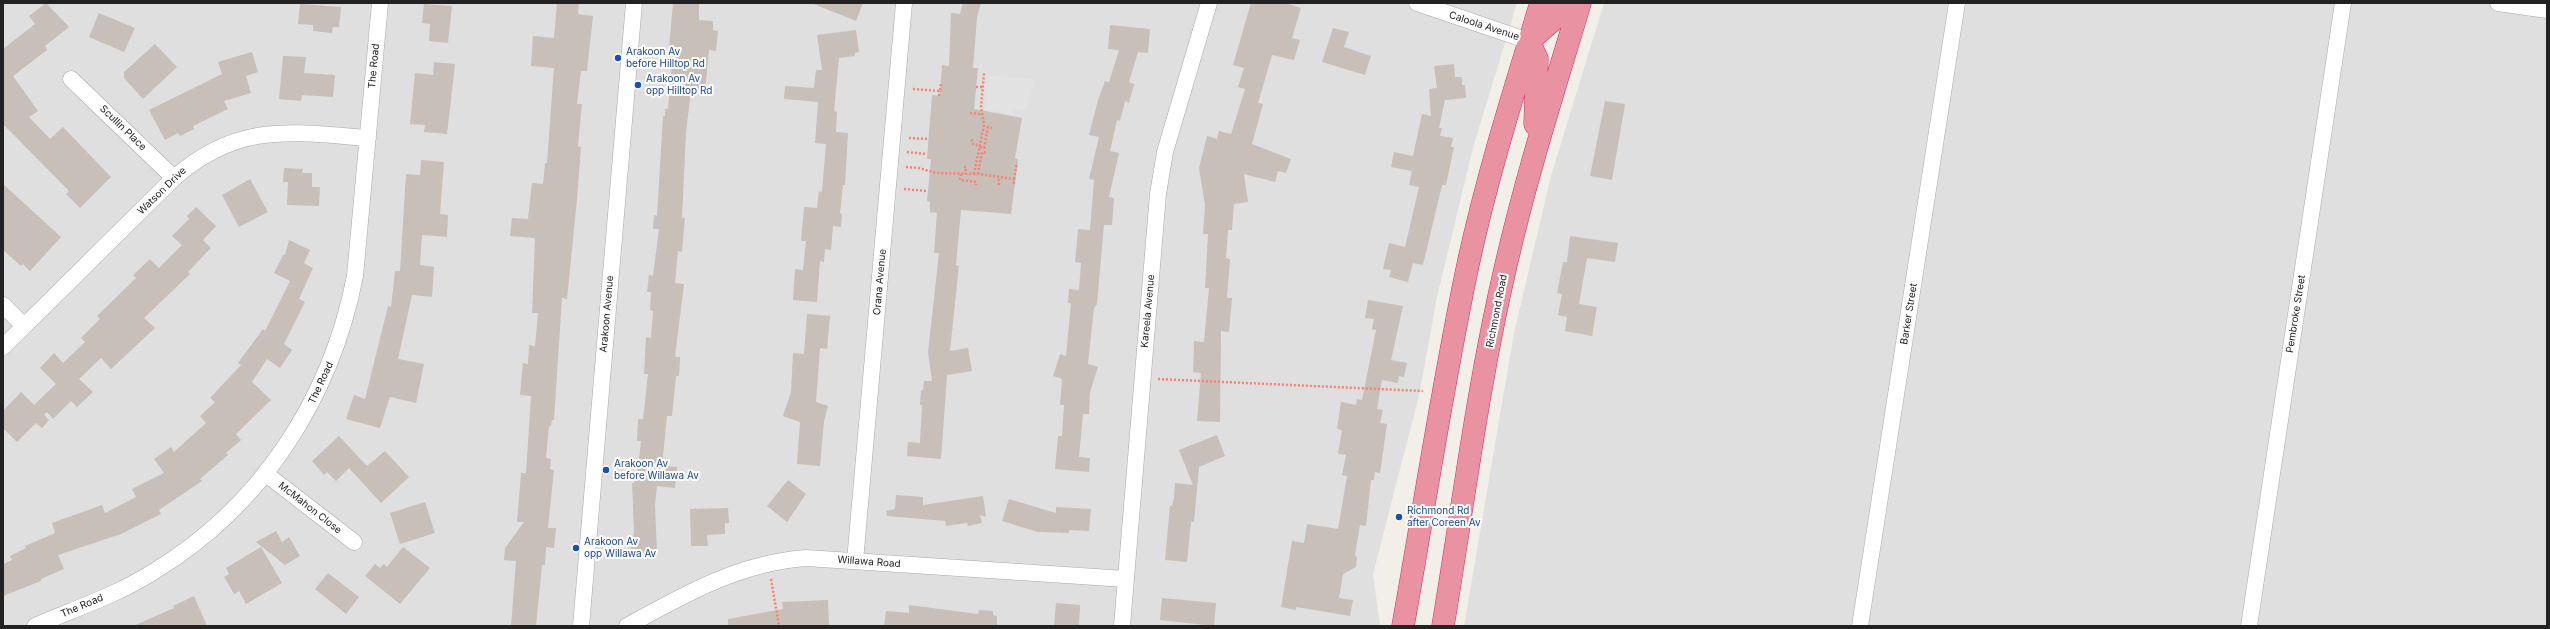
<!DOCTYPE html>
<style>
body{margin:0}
#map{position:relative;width:2550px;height:629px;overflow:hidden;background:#f2efe9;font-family:Inter,sans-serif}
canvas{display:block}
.frame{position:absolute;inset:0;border:4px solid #222;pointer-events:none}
</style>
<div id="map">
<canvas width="2550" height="629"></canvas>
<div class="frame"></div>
</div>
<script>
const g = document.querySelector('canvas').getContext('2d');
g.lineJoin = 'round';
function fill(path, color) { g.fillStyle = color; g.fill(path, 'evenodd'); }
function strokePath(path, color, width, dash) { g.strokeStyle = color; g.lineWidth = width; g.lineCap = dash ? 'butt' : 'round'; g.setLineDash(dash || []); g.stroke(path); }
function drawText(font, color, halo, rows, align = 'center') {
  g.font = font + ' Inter,sans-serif'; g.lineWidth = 4; g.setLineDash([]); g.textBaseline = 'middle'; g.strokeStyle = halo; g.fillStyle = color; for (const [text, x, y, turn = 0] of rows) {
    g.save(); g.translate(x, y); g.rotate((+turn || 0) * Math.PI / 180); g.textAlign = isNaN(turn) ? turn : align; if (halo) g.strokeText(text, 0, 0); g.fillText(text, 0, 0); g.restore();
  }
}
const residential = new Path2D(`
 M 3,3 L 1517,3 L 1473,148 L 1437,297 L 1419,396 L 1373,574 L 1380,626 L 3,626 Z
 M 1604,3 L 2547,3 L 2547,626 L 1464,626 L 1514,333 L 1551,176 Z`);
const parking = new Path2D(`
 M 989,75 L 1034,79 L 1026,110 L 1014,109 L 1013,115 L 985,109 Z`);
const building = new Path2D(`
 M 46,3 L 69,27 L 45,46 L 47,50 L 13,76 L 38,111 L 29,117 L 50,139 L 63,127 L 111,177 L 80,208 L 66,194 L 69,191 L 3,124 L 3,49 L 35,24 L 29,16 Z
 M 557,3 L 579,3 L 578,14 L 593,16 L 587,71 L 581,71 L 577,104 L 582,104 L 578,146 L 581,147 L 577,199 L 567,299 L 562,298 L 554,420 L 552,420 L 551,426 L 549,426 L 546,458 L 551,459 L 550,469 L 554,470 L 548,528 L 556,528 L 554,548 L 546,547 L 545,565 L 542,565 L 536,626 L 511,626 L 516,561 L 504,560 L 505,548 L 524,522 L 517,522 L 521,473 L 526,473 L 531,396 L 520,395 L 523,363 L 528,364 L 529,345 L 535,346 L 538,313 L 532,313 L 535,238 L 510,236 L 512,218 L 528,219 L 532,183 L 543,184 L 545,163 L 547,163 L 554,68 L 531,66 L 533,36 L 554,38 Z
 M 673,3 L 699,3 L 699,20 L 713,21 L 713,30 L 718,31 L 716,51 L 709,50 L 705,92 L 691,91 L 686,132 L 682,218 L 685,218 L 682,252 L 678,251 L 675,283 L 684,284 L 675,357 L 680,357 L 679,376 L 676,376 L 672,416 L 667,416 L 662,466 L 677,467 L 675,488 L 657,486 L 655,505 L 657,552 L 631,553 L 630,539 L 633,539 L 634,532 L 632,483 L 634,483 L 635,477 L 637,477 L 641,441 L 637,441 L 638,419 L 643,419 L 648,374 L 644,374 L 646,337 L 651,338 L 653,311 L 650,310 L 651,292 L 647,292 L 649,275 L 653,276 L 659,229 L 653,229 L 654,215 L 657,216 L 663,116 L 665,116 L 665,109 L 668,109 L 673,49 L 669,48 Z
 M 811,3 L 863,3 L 856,21 Z
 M 963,3 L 981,3 L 977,17 L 973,68 L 978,68 L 974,109 L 1022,118 L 1015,158 L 1018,159 L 1011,214 L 961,210 L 956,265 L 959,266 L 950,351 L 968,348 L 972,371 L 947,375 L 941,459 L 907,456 L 908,442 L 920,443 L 922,405 L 920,405 L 921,390 L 923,390 L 924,381 L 932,381 L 928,352 L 939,253 L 934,253 L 937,213 L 930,212 L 930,202 L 927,201 L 931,159 L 927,159 L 932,95 L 940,96 L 942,65 L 949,66 L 951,13 L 960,14 Z
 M 1251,3 L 1285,3 L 1301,8 L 1292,38 L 1300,40 L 1294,60 L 1272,55 L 1258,103 L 1263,104 L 1252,144 L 1291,159 L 1286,173 L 1278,171 L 1275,182 L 1244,174 L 1248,202 L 1234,204 L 1232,230 L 1228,230 L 1226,258 L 1230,259 L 1227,298 L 1232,298 L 1229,332 L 1221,331 L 1220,422 L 1197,421 L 1201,373 L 1193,372 L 1194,341 L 1204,342 L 1209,288 L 1205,288 L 1208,234 L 1203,234 L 1205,205 L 1199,168 L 1207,136 L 1217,139 L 1219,131 L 1231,134 L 1245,89 L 1238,87 L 1244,68 L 1233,65 Z
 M 300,4 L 341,7 L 339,27 L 333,27 L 332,33 L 313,31 L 313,25 L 298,24 Z
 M 424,4 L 452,6 L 448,43 L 429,41 L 430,24 L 422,23 Z
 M 99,13 L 135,28 L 124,52 L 89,37 Z
 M 1110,25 L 1150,29 L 1148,53 L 1138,52 L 1129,82 L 1134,84 L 1129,103 L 1125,101 L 1120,121 L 1117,120 L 1110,151 L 1119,153 L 1109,197 L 1114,198 L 1112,225 L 1104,225 L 1097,304 L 1094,308 L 1088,364 L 1098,367 L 1090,392 L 1089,414 L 1083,414 L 1079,457 L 1090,458 L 1089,472 L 1055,469 L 1058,436 L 1062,436 L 1064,405 L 1060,405 L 1062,379 L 1053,376 L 1060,354 L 1066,356 L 1071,303 L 1068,303 L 1069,289 L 1079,290 L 1081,263 L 1075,262 L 1078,229 L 1090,230 L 1094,180 L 1089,179 L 1099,137 L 1089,135 L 1098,100 L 1105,81 L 1109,82 L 1119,50 L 1108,49 Z
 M 1333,28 L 1349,32 L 1344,47 L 1371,56 L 1365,75 L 1322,62 Z
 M 856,30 L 859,52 L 855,53 L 855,56 L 839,58 L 834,111 L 837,112 L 836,132 L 848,133 L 845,185 L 843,185 L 840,213 L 842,214 L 841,227 L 833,226 L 831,250 L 825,249 L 824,262 L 820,261 L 817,302 L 793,300 L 795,269 L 803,270 L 806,241 L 801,241 L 804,207 L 817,208 L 819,191 L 822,192 L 826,144 L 815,143 L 818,102 L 784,99 L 785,86 L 814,88 L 816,70 L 822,70 L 817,35 Z
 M 155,44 L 177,67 L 143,99 L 124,78 L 124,72 Z
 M 252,52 L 258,72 L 246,76 L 251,93 L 224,101 L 228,109 L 193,126 L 194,129 L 180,136 L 178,133 L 165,140 L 149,110 L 222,74 L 218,62 Z
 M 283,56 L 306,57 L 304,73 L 335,75 L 333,97 L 302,95 L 301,101 L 279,99 Z
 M 434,62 L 455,64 L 447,134 L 424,132 L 425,125 L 410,124 L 415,73 L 433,75 Z
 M 1454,64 L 1455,77 L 1462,77 L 1462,85 L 1465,85 L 1466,98 L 1445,100 L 1439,128 L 1442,128 L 1440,136 L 1453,138 L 1451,147 L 1454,147 L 1446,185 L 1442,185 L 1423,265 L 1413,263 L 1408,282 L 1389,277 L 1391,270 L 1383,269 L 1389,243 L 1405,247 L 1419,187 L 1409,185 L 1412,171 L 1391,167 L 1394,152 L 1413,156 L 1422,114 L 1431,116 L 1429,89 L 1437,88 L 1434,66 Z
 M 1605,101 L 1625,104 L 1612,180 L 1590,176 Z
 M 421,160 L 444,162 L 440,214 L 448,215 L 447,237 L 422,235 L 420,265 L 434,267 L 432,297 L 412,295 L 398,359 L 424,364 L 416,403 L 390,397 L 380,428 L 346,419 L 354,395 L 365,399 L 388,306 L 391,307 L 395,271 L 400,271 L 406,174 L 420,175 Z
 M 284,168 L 303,169 L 302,173 L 312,173 L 312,187 L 320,187 L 319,206 L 287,205 L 288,182 L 283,182 Z
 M 250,179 L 268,212 L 239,227 L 222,195 Z
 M 3,184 L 61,237 L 30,271 L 23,264 L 21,266 L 3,250 Z
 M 196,207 L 216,226 L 203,240 L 211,248 L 188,272 L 190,274 L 144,318 L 155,328 L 111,369 L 101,358 L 79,379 L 93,392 L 77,407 L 71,401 L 53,419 L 47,412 L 44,415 L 49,420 L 42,428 L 36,423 L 17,442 L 3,428 L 3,411 L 21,392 L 34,405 L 56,384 L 40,368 L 54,353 L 63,363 L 85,342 L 81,338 L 100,319 L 97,316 L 136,278 L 133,275 L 150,259 L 159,268 L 182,245 L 172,236 L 189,219 L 187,216 Z
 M 1570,236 L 1618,243 L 1615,262 L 1587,258 L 1579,304 L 1597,307 L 1592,336 L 1565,331 L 1567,317 L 1558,315 L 1562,294 L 1557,293 L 1563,262 L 1567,262 Z
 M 289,240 L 310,250 L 304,263 L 313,268 L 299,299 L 305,302 L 284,344 L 292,350 L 280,368 L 267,359 L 252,382 L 271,400 L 236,434 L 241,440 L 226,453 L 228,455 L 200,479 L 202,481 L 159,510 L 161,514 L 121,534 L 58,555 L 64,569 L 41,579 L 41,581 L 3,596 L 3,564 L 12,560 L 10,556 L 26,548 L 25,546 L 55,533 L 52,523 L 102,505 L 105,513 L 136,497 L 132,489 L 164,473 L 154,459 L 171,447 L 174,452 L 206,423 L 200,416 L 215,402 L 210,398 L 241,365 L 238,363 L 263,329 L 265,331 L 290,281 L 274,273 L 283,255 L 285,255 Z
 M 1368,300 L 1403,306 L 1391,360 L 1407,363 L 1404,377 L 1399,376 L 1398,383 L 1382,380 L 1377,409 L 1383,410 L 1380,423 L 1387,424 L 1380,473 L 1375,472 L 1374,480 L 1371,480 L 1366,526 L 1360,525 L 1355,555 L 1357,558 L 1356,567 L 1343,574 L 1339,598 L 1353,600 L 1350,616 L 1296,607 L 1296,610 L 1281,607 L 1292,541 L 1304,543 L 1307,524 L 1338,529 L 1347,476 L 1342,475 L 1346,455 L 1338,454 L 1342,430 L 1337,429 L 1341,402 L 1356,405 L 1357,399 L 1362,400 L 1376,330 L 1372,329 L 1374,319 L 1365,318 Z
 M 807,314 L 830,316 L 827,349 L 820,348 L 816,402 L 828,406 L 824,421 L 820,466 L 797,464 L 800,422 L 783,416 L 791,392 L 793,353 L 804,354 Z
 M 1217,435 L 1225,456 L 1199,467 L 1194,522 L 1191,522 L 1187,562 L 1165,560 L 1170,506 L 1172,506 L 1174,498 L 1175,483 L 1193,485 L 1179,450 Z
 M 339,436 L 367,466 L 385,451 L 409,477 L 381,503 L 349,468 L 336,481 L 327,472 L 324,475 L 312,461 Z
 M 788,480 L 806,494 L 787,522 L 767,506 Z
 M 896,495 L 923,497 L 923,505 L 983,496 L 986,517 L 980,515 L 982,523 L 968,526 L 967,523 L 946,526 L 945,521 L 887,516 L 886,511 L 895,509 Z
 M 1009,499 L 1056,513 L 1056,507 L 1091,509 L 1089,531 L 1069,530 L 1069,533 L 1038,532 L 1002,521 Z
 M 425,502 L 435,533 L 400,544 L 390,513 Z
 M 728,508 L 729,523 L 725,523 L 725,534 L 707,535 L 708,546 L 691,546 L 690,509 Z
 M 276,531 L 282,542 L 289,537 L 300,556 L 285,565 L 256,542 Z
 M 261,547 L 282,583 L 246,604 L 239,591 L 234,594 L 224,577 L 229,574 L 226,568 Z
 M 403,547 L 430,568 L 400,604 L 365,576 L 375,564 L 380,568 L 384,564 L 387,567 Z
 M 328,573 L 359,597 L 346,614 L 315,589 Z
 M 194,596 L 207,626 L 133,626 L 174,608 L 173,606 Z
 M 1162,598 L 1216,603 L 1214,626 L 1160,620 Z
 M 828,600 L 829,625 L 728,626 L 728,619 L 783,609 L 782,602 Z
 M 1056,603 L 1080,605 L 1079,626 L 1054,626 Z
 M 909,605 L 978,614 L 979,610 L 993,611 L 993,615 L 997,616 L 997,626 L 884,626 L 886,611 L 909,613 Z`);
const path = new Path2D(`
 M 976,87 L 982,87
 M 913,89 L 940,91 L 941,82
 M 939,96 L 940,91
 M 970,113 L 981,114
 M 909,138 L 929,139
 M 971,140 L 973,141 L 973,144 L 980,146
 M 980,147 L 984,148 L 988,127 L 992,128
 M 907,152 L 927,154
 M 906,167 L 919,168 L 936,173 L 979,174 L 1014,179 L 1014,186
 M 964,167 L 966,167 L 965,174
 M 961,174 L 960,180 L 976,182 L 976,185
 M 974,174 L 984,125 L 981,107 L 984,73
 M 978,174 L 982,152 L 987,153
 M 1014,179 L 1017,163
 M 999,185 L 999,179
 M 904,189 L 926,191
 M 1158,379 L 1423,391
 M 771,579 L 779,626`);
const street = new Path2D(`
 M 1417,3 L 1529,41
 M 2498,3 L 2547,10
 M 71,79 L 174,178
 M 3,305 L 24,326
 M 3,347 L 174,178 C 238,122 290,132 368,138
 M 266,474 L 354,542
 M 855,561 L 904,3
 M 35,626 C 74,609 117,595 153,572 C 261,507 331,399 355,276 L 380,3
 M 581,626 L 634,3
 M 627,626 C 685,594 739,563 806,558 L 1126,579
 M 1122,626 L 1158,194 L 1165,152 L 1209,3
 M 1860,626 L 1957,3
 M 2249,626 L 2343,3`);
const highway = new Path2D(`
 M 1529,41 L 1537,59 L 1535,124
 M 1529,41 L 1554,19 L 1562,3
 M 1403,626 C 1425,504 1443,381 1469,260 C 1488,173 1515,88 1541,3
 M 1443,626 C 1463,506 1478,384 1506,265 C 1526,177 1554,90 1580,3`);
const markers = [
 [618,58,4,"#1a4fb4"],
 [638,85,4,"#1a4fb4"],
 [606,470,4,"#1a4fb4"],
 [1399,517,4,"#1a4fb4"],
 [576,548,4,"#1a4fb4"]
];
const streetNames = [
 ["Caloola Avenue",1484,26,18],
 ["The Road",374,66,-85],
 ["Scullin Place",123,128,44],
 ["Watson Drive",162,191,-44],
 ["Orana Avenue",880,282,-85],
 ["Kareela Avenue",1148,311,-85],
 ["Richmond Road",1497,311,-79],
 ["Arakoon Avenue",607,314,-85],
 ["Barker Street",1909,314,-81],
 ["Pembroke Street",2296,314,-81],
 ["The Road",321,383,-65],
 ["McMahon Close",310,508,38],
 ["Willawa Road",869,562,4],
 ["The Road",82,606,-23]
];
const transitNames = [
 ["Arakoon Av",626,52],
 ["before Hilltop Rd",626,64],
 ["Arakoon Av",646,79],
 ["opp Hilltop Rd",646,91],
 ["Arakoon Av",614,464],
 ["before Willawa Av",614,476],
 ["Richmond Rd",1407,511],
 ["after Coreen Av",1407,523],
 ["Arakoon Av",584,542],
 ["opp Willawa Av",584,554]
];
fill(residential, '#e0dfdf');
fill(parking, '#e2e2e2');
fill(building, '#c7bfb8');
strokePath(street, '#a9a9a9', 17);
strokePath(highway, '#dc2a67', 23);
strokePath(path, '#fa8072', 2.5, [2, 2]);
strokePath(street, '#fff', 16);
strokePath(highway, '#e892a2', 22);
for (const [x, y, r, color] of markers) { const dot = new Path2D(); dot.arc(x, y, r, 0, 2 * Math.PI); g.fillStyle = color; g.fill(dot); strokePath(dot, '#fff', 1.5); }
drawText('10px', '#222', '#fff', streetNames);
drawText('10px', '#164399', '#fff', transitNames, 'left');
</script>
